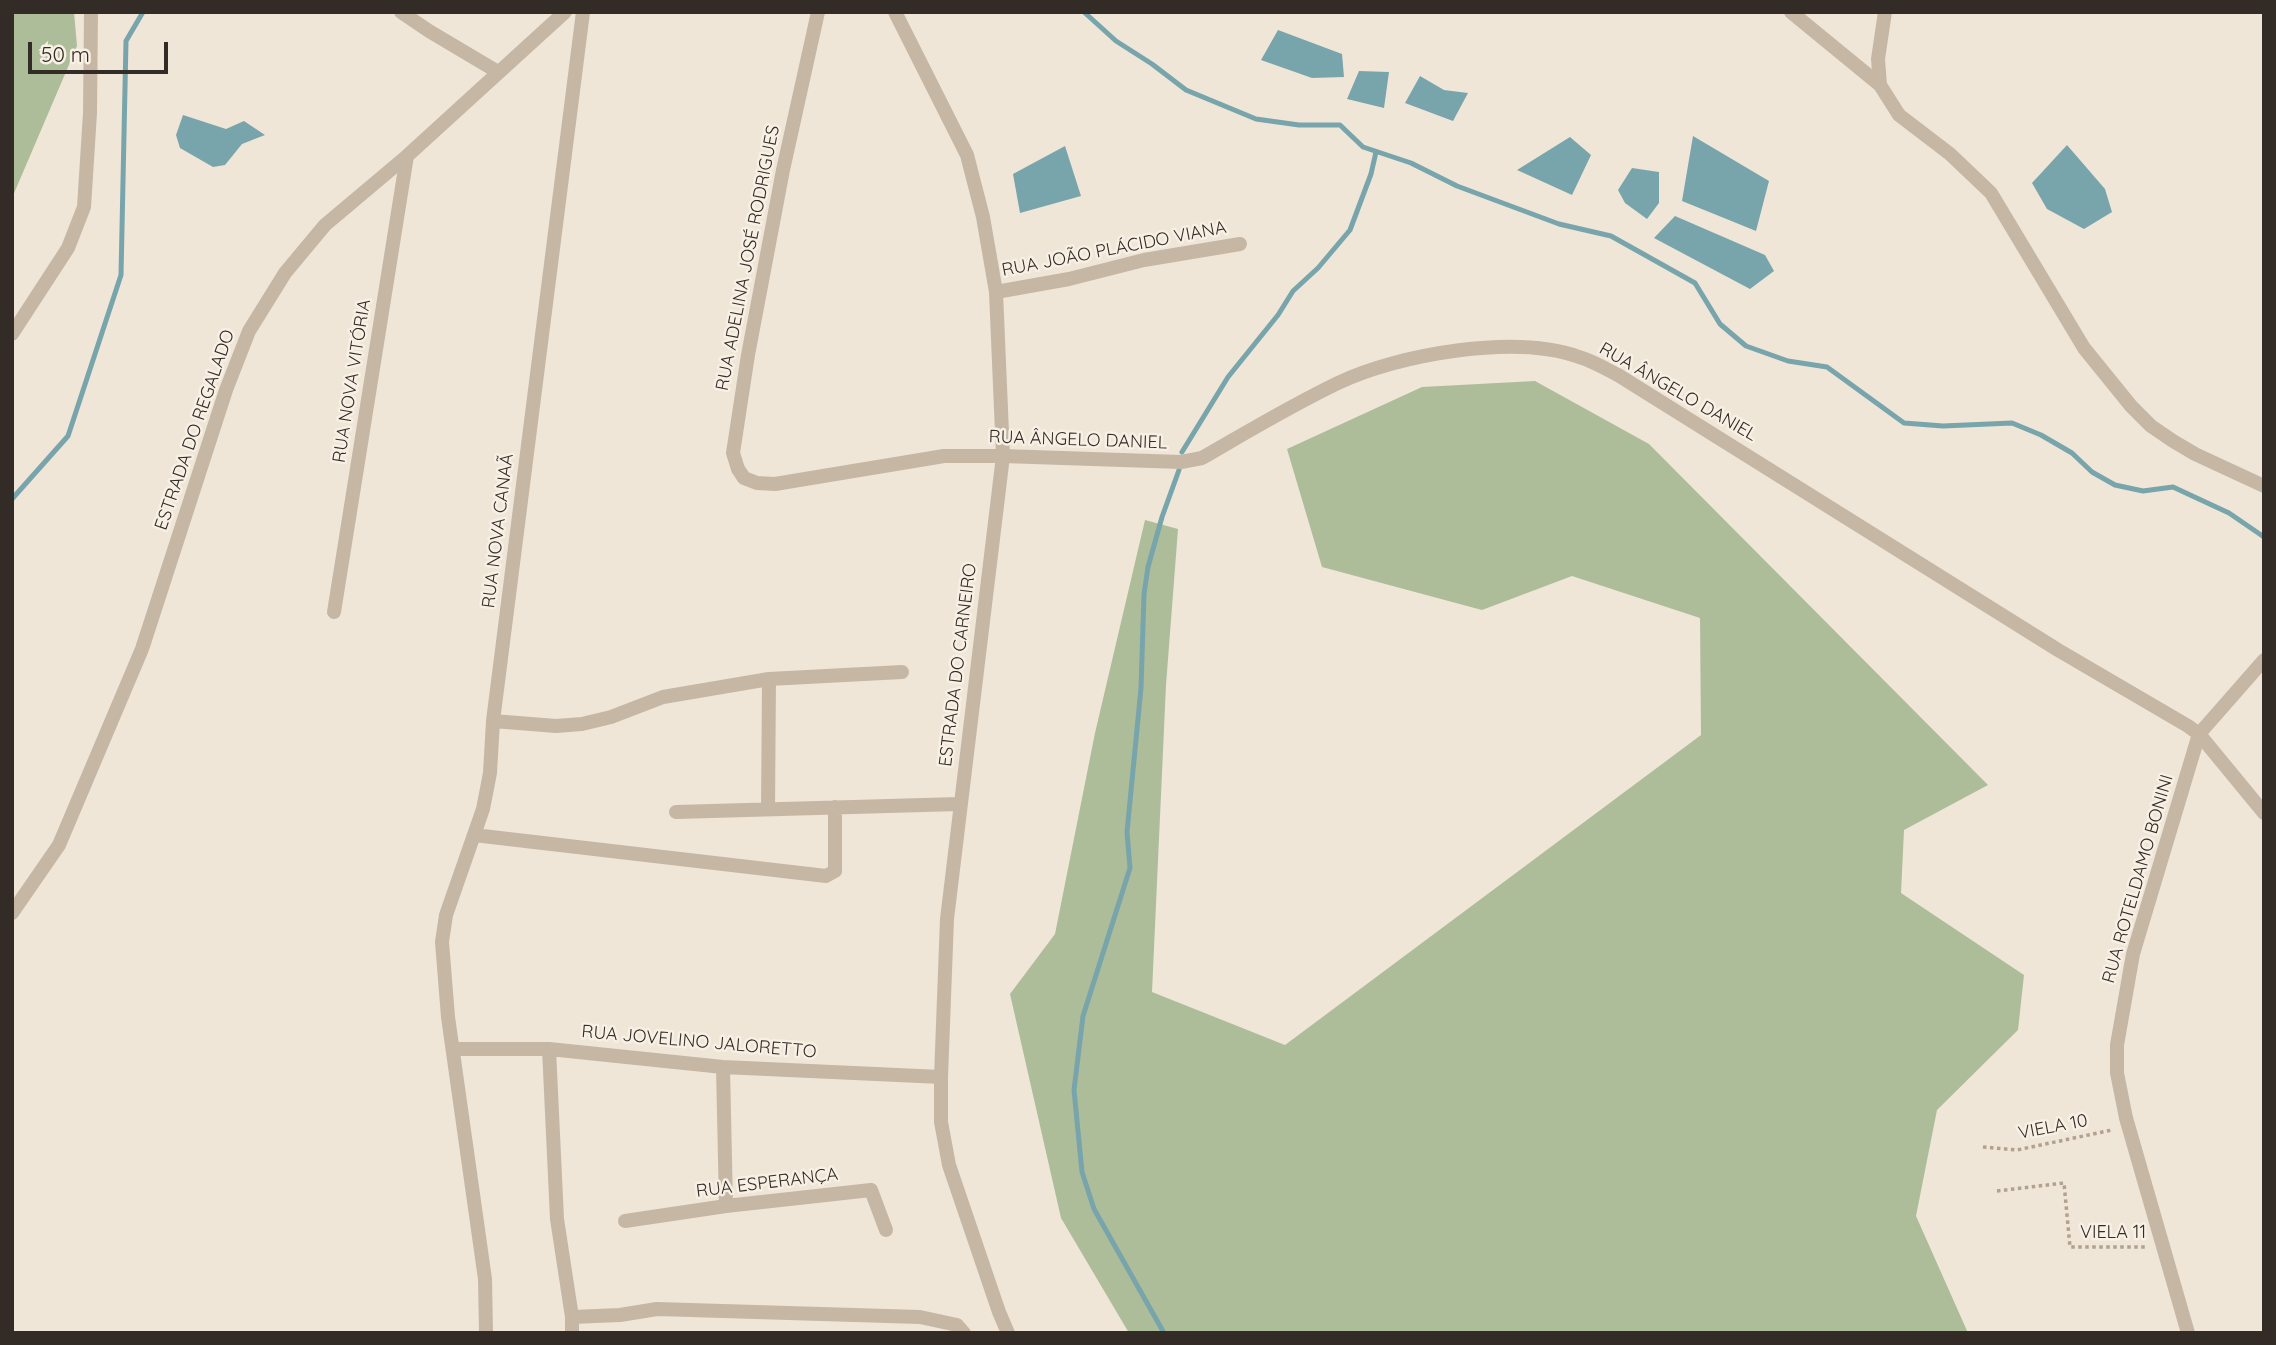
<!DOCTYPE html>
<meta charset="utf-8">
<style>
body{margin:0}
#map{position:relative;width:2276px;height:1345px;overflow:hidden;background:#efe6d8;font-family:Quicksand,sans-serif}
canvas{display:block}
.frame{position:absolute;inset:0;border:14px solid #322b26;pointer-events:none}
.scale{position:absolute;left:28px;top:42px;width:140px;height:32px;box-sizing:border-box;border:4px solid #322b26;border-top:0;padding-left:9px;font-size:21px;line-height:24px;white-space:nowrap;color:#322b26;-webkit-text-stroke:5px #f8f0e4;paint-order:stroke}
</style>
<div id="map">
<canvas width="2276" height="1345"></canvas>
<div class="frame"></div>
<div class="scale">50 m</div>
</div>
<script>
const g = document.querySelector('canvas').getContext('2d');
g.lineJoin = 'round';
function fill(path, color) { g.fillStyle = color; g.fill(path, 'evenodd'); }
function strokePath(path, color, width, dash) { g.strokeStyle = color; g.lineWidth = width; g.lineCap = dash ? 'butt' : 'round'; g.setLineDash(dash || []); g.stroke(path); }
function drawText(font, color, halo, rows, align = 'center') {
  g.font = font + ' Quicksand,sans-serif'; g.lineWidth = 5; g.setLineDash([]); g.textBaseline = 'middle'; g.strokeStyle = halo; g.fillStyle = color; for (const [text, x, y, turn = 0] of rows) {
    g.save(); g.translate(x, y); g.rotate((+turn || 0) * Math.PI / 180); g.textAlign = isNaN(turn) ? turn : align; if (halo) g.strokeText(text, 0, 0); g.fillText(text, 0, 0); g.restore();
  }
}
const green = new Path2D(`
 M 12,12 L 74,12 L 77,46 L 12,198 Z
 M 1535,381 L 1649,444 L 1988,785 L 1904,830 L 1901,893 L 2024,975 L 2018,1030 L 1937,1110 L 1916,1216 L 1968,1333 L 1129,1333 L 1061,1218 L 1010,994 L 1055,934 L 1095,733 L 1145,520 L 1178,529 L 1166,685 L 1152,992 L 1285,1045 L 1701,735 L 1700,618 L 1572,576 L 1482,610 L 1322,567 L 1287,449 L 1422,387 Z`);
const water = new Path2D(`
 M 1278,30 L 1342,54 L 1344,77 L 1312,78 L 1261,60 Z
 M 1359,71 L 1389,72 L 1384,108 L 1347,99 Z
 M 1420,76 L 1444,90 L 1468,93 L 1453,121 L 1405,103 Z
 M 183,115 L 226,129 L 244,121 L 265,135 L 242,144 L 225,165 L 213,167 L 180,148 L 176,135 Z
 M 1693,136 L 1769,181 L 1756,231 L 1682,201 Z
 M 1570,137 L 1591,155 L 1572,195 L 1517,170 Z
 M 2067,145 L 2105,189 L 2112,212 L 2084,229 L 2047,209 L 2032,183 Z
 M 1065,146 L 1081,196 L 1020,213 L 1013,174 Z
 M 1632,168 L 1659,172 L 1659,203 L 1647,219 L 1625,203 L 1618,190 Z
 M 1675,216 L 1765,255 L 1774,271 L 1750,289 L 1654,238 Z`);
const stream = new Path2D(`
 M 1084,12 L 1116,41 L 1152,64 L 1186,90 L 1256,119 L 1299,125 L 1340,125 L 1363,147 L 1411,163 L 1457,186 L 1559,224 L 1611,236 L 1695,283 L 1720,324 L 1746,346 L 1788,361 L 1827,367 L 1904,423 L 1943,426 L 2012,423 L 2041,435 L 2072,453 L 2092,472 L 2115,485 L 2143,491 L 2173,487 L 2229,513 L 2264,537
 M 1182,452 L 1228,377 L 1278,315 L 1293,291 L 1318,268 L 1350,230 L 1371,174 L 1376,152
 M 12,499 L 68,436 L 121,275 L 126,41 L 143,12
 M 1164,1333 L 1094,1209 L 1082,1172 L 1074,1090 L 1083,1016 L 1130,868 L 1127,832 L 1141,688 L 1144,594 L 1148,567 L 1162,517 L 1179,470`);
const path = new Path2D(`
 M 1983,1147 L 2017,1150 L 2112,1130
 M 1997,1191 L 2064,1183 L 2070,1247 L 2146,1247`);
const street = new Path2D(`
 M 401,12 L 429,31 L 498,72
 M 818,12 L 783,170 L 748,355 L 733,453 L 738,469 L 744,478 L 757,483 L 775,484 L 944,456 L 1003,456 L 1181,462 L 1202,458 C 1247,432 1292,405 1338,383 C 1398,354 1516,334 1579,357 C 1593,361 1606,369 1618,375 L 2058,650 L 2188,726 L 2199,734 L 2264,813
 M 895,12 L 967,155 L 983,217 L 996,292 L 1003,456 L 947,919 L 941,1077 L 941,1122 L 949,1165 L 999,1312 L 1008,1333
 M 1791,12 L 1880,85 L 1899,115 L 1950,154 L 1991,193 L 2084,348 L 2131,406 L 2151,426 L 2173,441 L 2195,454 L 2264,486
 M 1880,85 L 1878,59 L 1885,12
 M 996,292 L 1069,279 L 1144,260 L 1240,244
 M 12,334 L 68,248 L 84,207 L 90,113 L 91,12
 M 334,612 L 407,156
 M 493,721 L 556,726 L 582,724 L 611,717 L 663,697 L 769,679 L 902,672
 M 768,809 L 769,679
 M 676,812 L 959,804
 M 474,835 L 826,876 L 835,871 L 835,807
 M 12,913 L 59,845 L 142,649 L 226,390 L 249,331 L 285,273 L 325,225 L 407,156 L 565,12
 M 453,1049 L 549,1049 L 723,1067 L 941,1077
 M 549,1049 L 557,1219 L 572,1317 L 572,1333
 M 723,1067 L 726,1206
 M 625,1221 L 726,1206 L 871,1190 L 886,1230
 M 572,1317 L 620,1315 L 657,1309 L 920,1317 L 957,1325 L 964,1333
 M 486,1333 L 485,1279 L 448,1017 L 442,942 L 446,915 L 483,809 L 490,773 L 493,721 L 583,12
 M 2188,1333 L 2126,1118 L 2117,1073 L 2117,1045 L 2133,954 L 2199,734 L 2264,660`);
const streetNames = [
 ["RUA JOÃO PLÁCIDO VIANA",1114,249,-11],
 ["RUA ADELINA JOSÉ RODRIGUES",748,258,-79],
 ["RUA NOVA VITÓRIA",352,381,-81],
 ["RUA ÂNGELO DANIEL",1678,392,30],
 ["ESTRADA DO REGALADO",195,430,-71],
 ["RUA ÂNGELO DANIEL",1078,440,2],
 ["RUA NOVA CANAÃ",498,531,-83],
 ["ESTRADA DO CARNEIRO",958,665,-83],
 ["RUA ROTELDAMO BONINI",2138,879,-74],
 ["RUA JOVELINO JALORETTO",699,1042,5],
 ["VIELA 10",2053,1127,-11],
 ["RUA ESPERANÇA",767,1183,-7],
 ["VIELA 11",2113,1233]
];
fill(green, '#aebd99');
fill(water, '#78a5ab');
strokePath(stream, '#78a5ab', 5);
strokePath(path, '#b2a18f', 3.5, [3.5, 3.5]);
strokePath(street, '#c6b7a5', 14);
drawText('18px', '#322b26', '#f8f0e4', streetNames);
</script>
